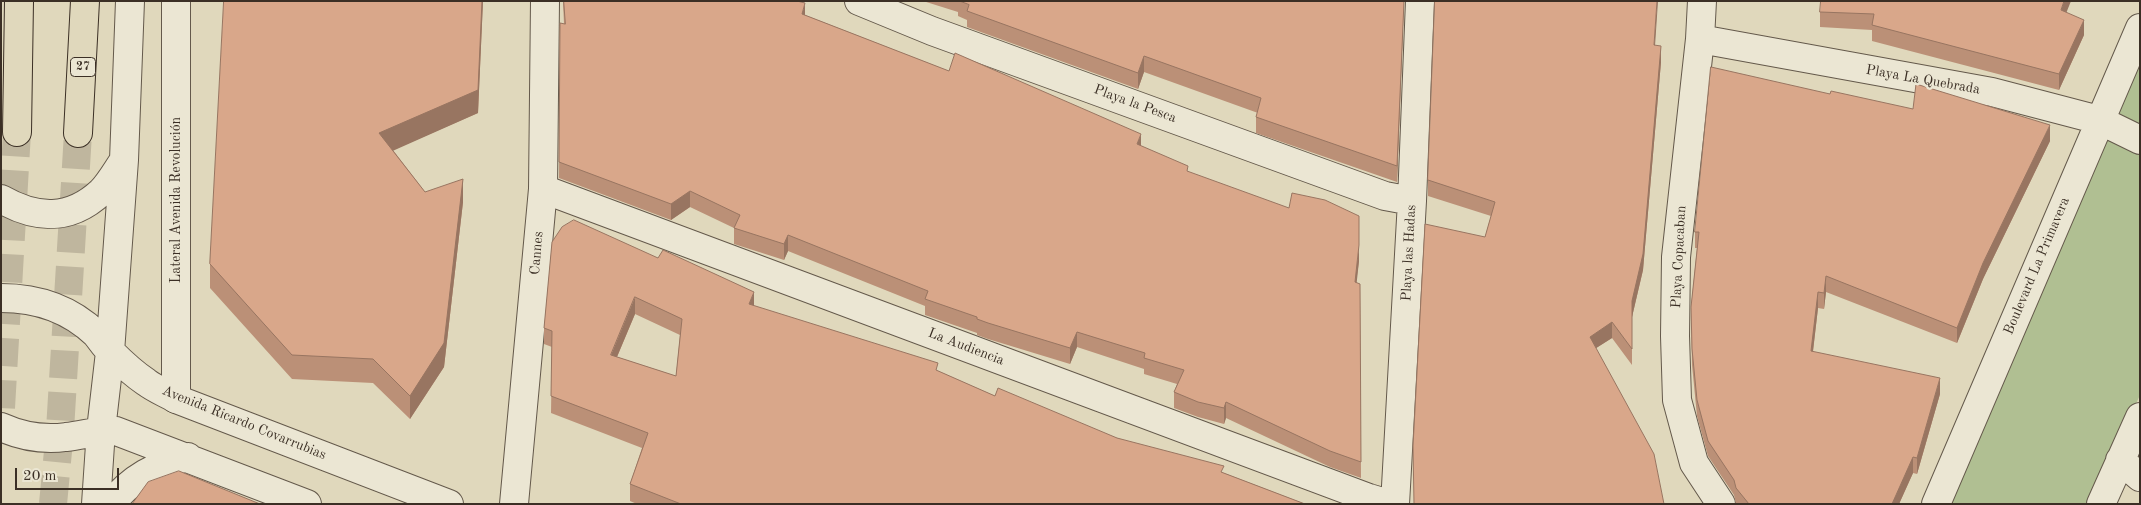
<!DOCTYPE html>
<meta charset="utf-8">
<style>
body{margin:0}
#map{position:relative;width:2141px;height:505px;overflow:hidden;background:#e0d8bc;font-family:"Old Standard TT",serif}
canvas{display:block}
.frame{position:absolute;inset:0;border:2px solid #3b2f25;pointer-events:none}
.scale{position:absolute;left:15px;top:468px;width:104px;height:22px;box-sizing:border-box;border:2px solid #3b2f25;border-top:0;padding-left:6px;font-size:15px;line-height:18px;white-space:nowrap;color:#3b2f25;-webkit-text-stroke:4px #ebe6d3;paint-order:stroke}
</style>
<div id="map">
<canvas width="2141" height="505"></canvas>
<div class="frame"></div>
<div class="scale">20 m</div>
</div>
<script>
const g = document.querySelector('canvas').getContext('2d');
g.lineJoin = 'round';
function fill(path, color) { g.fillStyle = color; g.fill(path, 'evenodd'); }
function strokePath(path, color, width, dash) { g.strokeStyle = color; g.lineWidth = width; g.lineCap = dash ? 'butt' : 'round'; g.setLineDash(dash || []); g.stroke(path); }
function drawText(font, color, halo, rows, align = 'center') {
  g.font = font + ' "Old Standard TT",serif'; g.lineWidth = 5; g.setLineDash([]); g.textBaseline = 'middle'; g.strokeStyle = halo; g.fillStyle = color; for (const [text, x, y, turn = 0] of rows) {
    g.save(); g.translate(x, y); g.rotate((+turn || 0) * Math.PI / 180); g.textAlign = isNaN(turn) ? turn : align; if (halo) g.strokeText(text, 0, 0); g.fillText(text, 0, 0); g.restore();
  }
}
const green = new Path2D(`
 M 2140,45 L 2140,395 L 2091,504 L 1945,504 Z`);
const primaryTunnel = new Path2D(`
 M 1,408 L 17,132
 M 53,504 L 60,430 L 78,133`);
const minor = new Path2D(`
 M 176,1 L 176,399
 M 859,1 L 932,31 L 1385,196 L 1412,201
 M 1702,1 L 1700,39 L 1676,257 L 1675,336 L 1677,400 L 1694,463 L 1721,504
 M 1700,39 L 1992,92 L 2099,120 L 2140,140
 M 543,189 L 1369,498 L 1389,504
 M 2120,460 L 2140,477
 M 514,504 L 543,189 L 545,1
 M 1395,504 L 1412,201 L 1420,1
 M 1936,504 L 2140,28
 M 2101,504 L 2140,417`);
const tertiary = new Path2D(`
 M 1,199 C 36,219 70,221 101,192 C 110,183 117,170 124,160
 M 1,298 C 37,298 70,309 96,334 C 101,340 105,347 111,352 C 121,362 134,374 146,382 C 155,389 166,393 176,399 L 449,504
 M 1,427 C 21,436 44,440 66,437 C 85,435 97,430 116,431 L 307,504
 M 96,504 L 101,430 L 110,352 L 124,160 L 130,1
 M 111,504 C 131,478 156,465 188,457`);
const primary = new Path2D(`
 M 17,132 L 19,1
 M 78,133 L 85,1`);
const wall = new Path2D(`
 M 224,1 L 483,1 L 478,113 L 393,150 L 425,192 L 463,202 L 444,367 L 410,419 L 373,383 L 292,379 L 210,288 L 210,264 Z
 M 563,1 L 797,1 L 805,15 L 1141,146 L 1188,172 L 1359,261 L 1356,283 L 1360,284 L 1361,478 L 1330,467 L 1226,418 L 1224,424 L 1198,417 L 1174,408 L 1174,392 L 1177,384 L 1144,374 L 1144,369 L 1077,347 L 1070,364 L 988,339 L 977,335 L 977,333 L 925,315 L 925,306 L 788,251 L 784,260 L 734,244 L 734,228 L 690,207 L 671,220 L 559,178 L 560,23 L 564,24 Z
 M 923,1 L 1404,1 L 1397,182 L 1256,133 L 1256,117 L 1258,113 L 1144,72 L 1138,89 L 967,27 L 967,20 L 958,16 L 958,12 Z
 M 1820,12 L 2066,12 L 2084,35 L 2059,90 L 1872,41 L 1872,30 L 1820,27 Z
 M 1655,45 L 1661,62 L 1643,270 L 1632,317 L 1632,365 L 1612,338 L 1596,348 L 1485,237 L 1491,216 L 1428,196 L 1428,180 Z
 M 1830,94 L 2050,141 L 1983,279 L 1957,343 L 1826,292 L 1824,309 L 1818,308 L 1813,352 L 1940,394 L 1917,474 L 1913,473 L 1899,504 L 1736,504 L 1734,495 L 1708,456 L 1697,416 L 1692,365 L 1691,307 L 1697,248 L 1695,248 L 1695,232 Z
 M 658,258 L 754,306 L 938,371 L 995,396 L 1117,438 L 1224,473 L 1305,504 L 637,504 L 630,501 L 630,484 L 642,448 L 551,413 L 552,347 L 544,344 L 544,328 ZM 635,314 L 680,335 L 676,376 L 617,357 Z`);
const shadedWall = new Path2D(`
 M 482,1 L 483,1 L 478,113 L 379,157 L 379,133 Z
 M 1404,1 L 1397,182 L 1397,166 Z
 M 1657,1 L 1658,1 L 1654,61 L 1654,45 Z
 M 2064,1 L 2071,1 L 2061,26 L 2061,10 Z
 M 805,3 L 805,19 L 802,14 Z
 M 2084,20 L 2084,35 L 2059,90 L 2059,74 Z
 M 1661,46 L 1661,62 L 1643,270 L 1632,317 L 1632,365 L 1632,301 Z
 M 1144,56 L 1144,72 L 1138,89 L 1138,73 Z
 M 2050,125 L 2050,141 L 1983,279 L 1957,343 L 1957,328 L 1983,263 Z
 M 1141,134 L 1141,150 L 1137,144 Z
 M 463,179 L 463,202 L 444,367 L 410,419 L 410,396 Z
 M 690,191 L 690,207 L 671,220 L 671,204 Z
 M 788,235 L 788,251 L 784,260 L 784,244 Z
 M 1359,245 L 1359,261 L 1355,298 L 1355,282 Z
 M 1826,276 L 1826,292 L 1824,309 L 1824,293 Z
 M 754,292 L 754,309 L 749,304 Z
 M 1818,292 L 1818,308 L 1811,367 L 1811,351 Z
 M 635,297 L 635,314 L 611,371 L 611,355 Z
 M 1612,322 L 1612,338 L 1590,352 L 1590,337 Z
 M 1077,332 L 1077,347 L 1070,364 L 1070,348 Z
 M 1940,378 L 1940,394 L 1917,474 L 1917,458 Z
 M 1226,402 L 1226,418 L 1224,424 L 1224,408 Z
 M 1913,457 L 1913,473 L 1899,504 L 1892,504 Z`);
const building = new Path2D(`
 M 224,1 L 482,1 L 478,90 L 379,133 L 425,192 L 463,179 L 444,343 L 410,396 L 373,359 L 292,355 L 210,264 Z
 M 564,1 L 797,1 L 805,3 L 802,14 L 949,71 L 955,53 L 1141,134 L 1137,144 L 1188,166 L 1187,171 L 1289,208 L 1292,193 L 1325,200 L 1359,216 L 1359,245 L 1355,282 L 1360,284 L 1361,462 L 1330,451 L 1226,402 L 1224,408 L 1198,402 L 1174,392 L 1184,370 L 1144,358 L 1145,353 L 1077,332 L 1070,348 L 988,323 L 977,319 L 977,317 L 925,299 L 928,291 L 788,235 L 784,244 L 734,228 L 740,215 L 690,191 L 671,204 L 559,162 L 560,23 L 565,24 Z
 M 960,1 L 1404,1 L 1397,166 L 1256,117 L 1261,98 L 1144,56 L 1138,73 L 967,11 L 969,5 Z
 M 1435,1 L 1657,1 L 1654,45 L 1661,46 L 1643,254 L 1632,301 L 1632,349 L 1612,322 L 1590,337 L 1654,454 L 1664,504 L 1414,504 L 1413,446 L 1425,224 L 1485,237 L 1495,202 L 1428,180 Z
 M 1821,1 L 2064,1 L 2061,10 L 2084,20 L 2059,74 L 1872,25 L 1874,14 L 1820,12 Z
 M 1711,67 L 1830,94 L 1831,91 L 1913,109 L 1916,84 L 2050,125 L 1983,263 L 1957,328 L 1826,276 L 1824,293 L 1818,292 L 1811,351 L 1940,378 L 1917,458 L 1913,457 L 1892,504 L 1749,504 L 1736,488 L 1734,480 L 1708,441 L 1697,400 L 1692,349 L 1691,307 L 1699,232 L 1695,232 Z
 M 574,220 L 658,258 L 663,250 L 754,292 L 749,304 L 938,363 L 936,370 L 995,396 L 998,388 L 1117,438 L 1224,466 L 1221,472 L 1305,504 L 681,504 L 630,484 L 648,433 L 551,396 L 552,331 L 544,328 L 552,242 L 562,227 ZM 635,297 L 682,319 L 676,376 L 611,355 Z
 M 179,471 L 260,504 L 132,504 L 148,482 Z`);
const shields = [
 [83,67,25]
];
const shieldNames = [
 ["27",83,67]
];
const streetNames = [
 ["Playa La Quebrada",1923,80,10],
 ["Playa la Pesca",1135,104,20],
 ["Lateral Avenida Revolución",176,200,-90],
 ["Cannes",537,253,-85],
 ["Playa las Hadas",1409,253,-87],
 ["Playa Copacaban",1679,257,-87],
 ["Boulevard La Primavera",2037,266,-67],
 ["La Audiencia",966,347,21],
 ["Avenida Ricardo Covarrubias",244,423,22]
];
fill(green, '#b0bf92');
strokePath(primaryTunnel, '#bfb69e', 28, [28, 14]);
strokePath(minor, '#64594b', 30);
strokePath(tertiary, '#64594b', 30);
strokePath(primary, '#3b2f25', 30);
strokePath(minor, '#ebe6d3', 28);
strokePath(tertiary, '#ebe6d3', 28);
strokePath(primary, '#e0d8bc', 28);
fill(wall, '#bb9077');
fill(shadedWall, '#987561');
fill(building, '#d9a78a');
strokePath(building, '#987561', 1);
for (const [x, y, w] of shields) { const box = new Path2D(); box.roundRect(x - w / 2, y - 9.5, w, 19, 4); g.fillStyle = '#ebe6d3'; g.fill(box); strokePath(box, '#3b2f25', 1); }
drawText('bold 12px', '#3b2f25', null, shieldNames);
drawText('14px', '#3b2f25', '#ebe6d3', streetNames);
</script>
